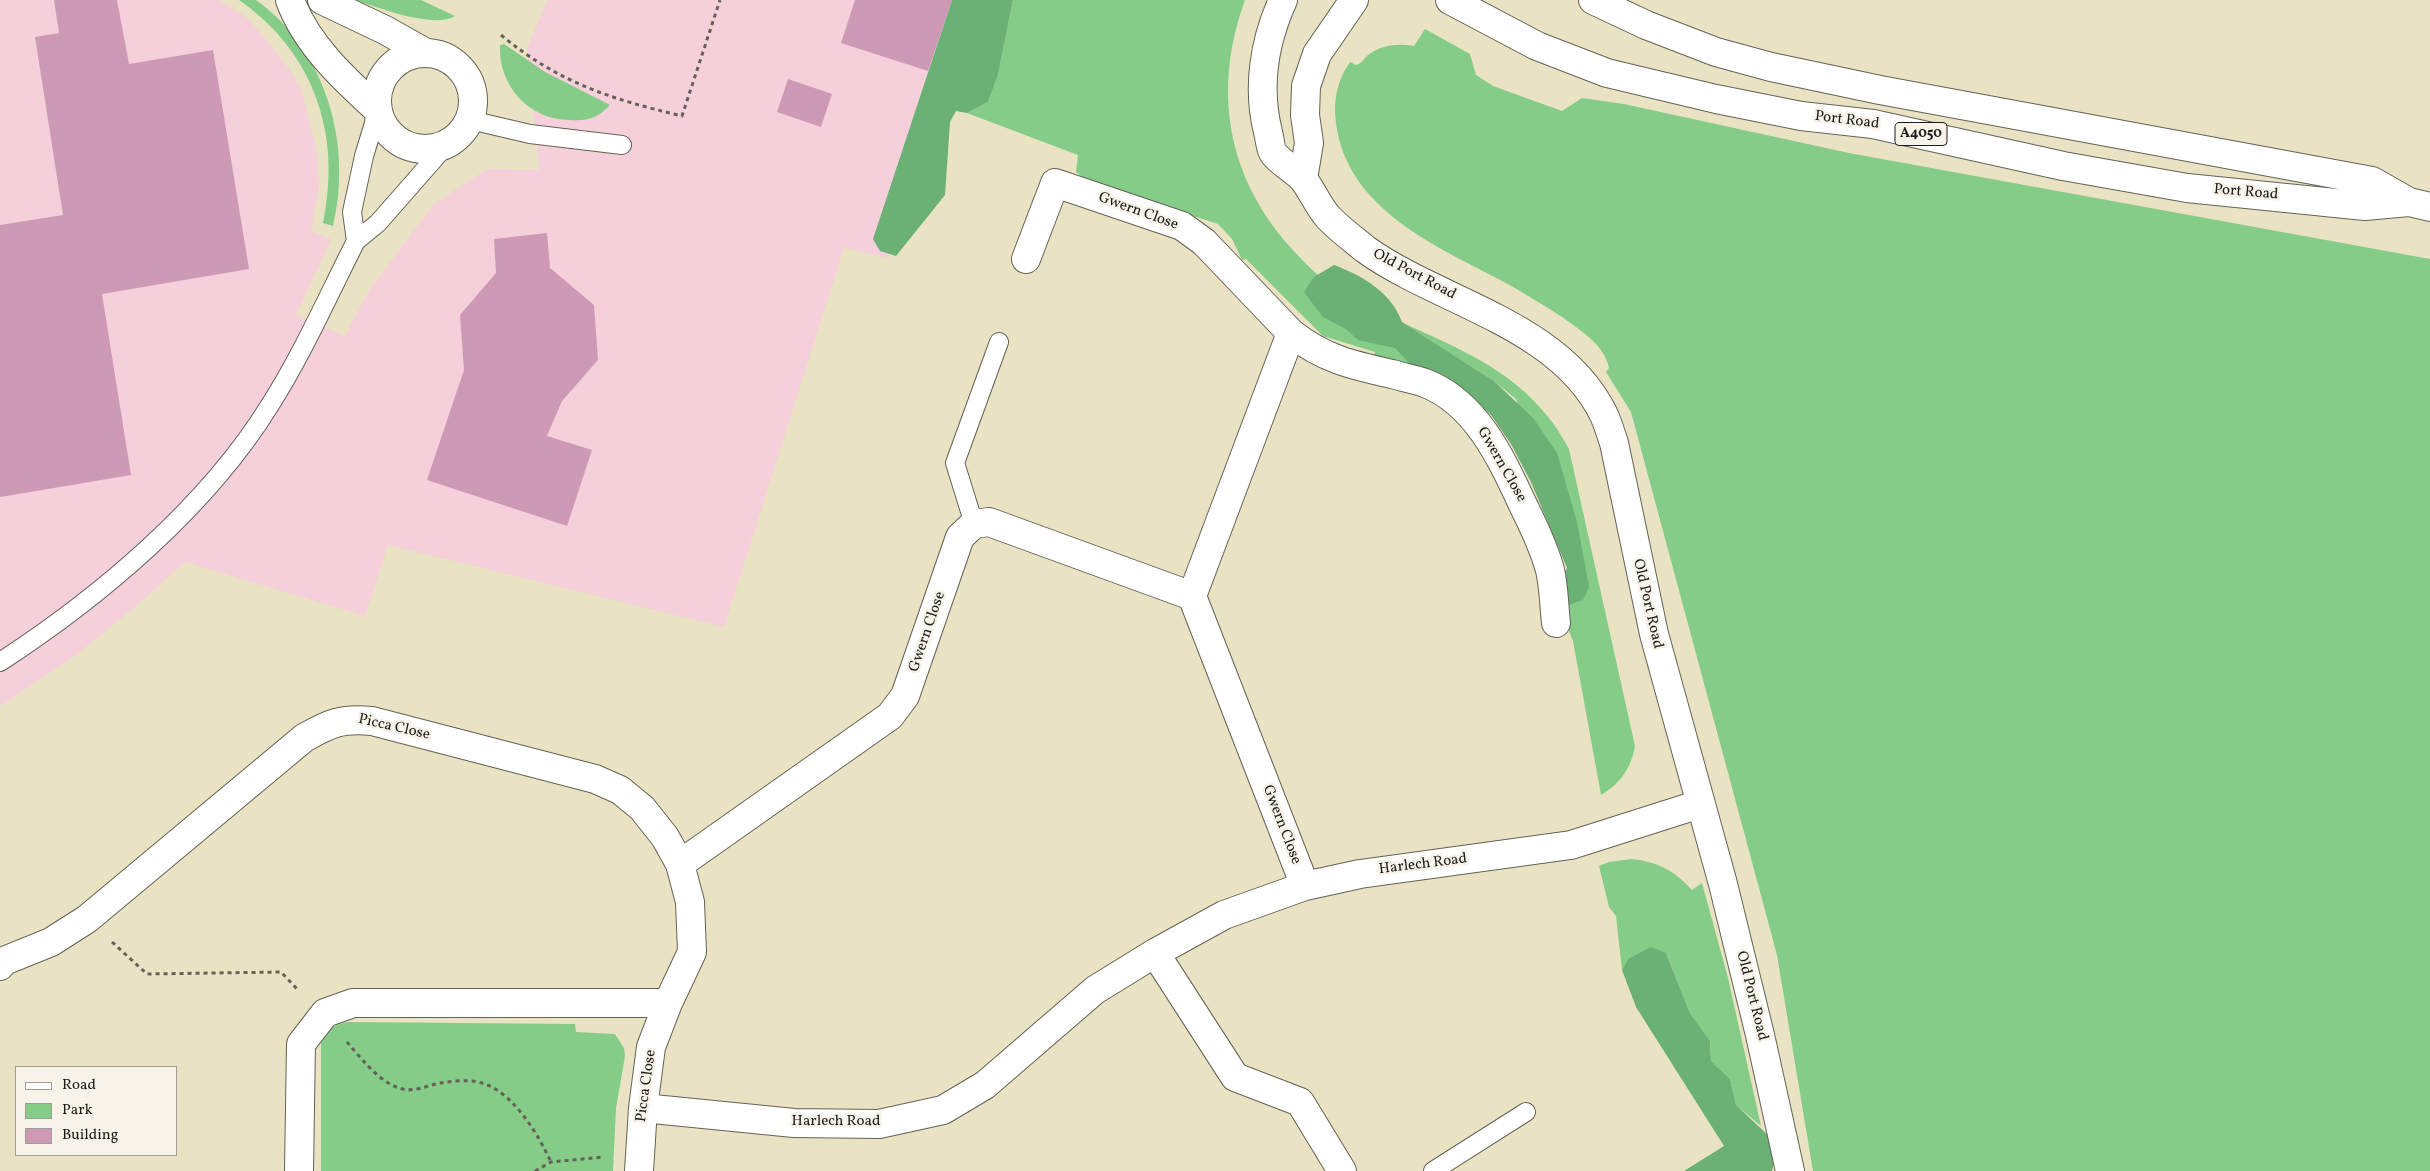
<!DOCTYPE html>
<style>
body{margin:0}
#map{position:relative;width:2430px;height:1171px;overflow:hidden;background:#e9e3c3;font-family:Vollkorn,serif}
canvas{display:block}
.legend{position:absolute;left:15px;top:1066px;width:162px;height:90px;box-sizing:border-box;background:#f7f3e8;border:1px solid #9f9d96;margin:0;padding:6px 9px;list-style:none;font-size:15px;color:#1c1c1c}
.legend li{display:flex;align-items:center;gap:10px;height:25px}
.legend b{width:25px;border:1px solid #9f9d96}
</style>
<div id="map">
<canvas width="2430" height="1171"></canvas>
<ul class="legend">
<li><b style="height:6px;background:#fff"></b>Road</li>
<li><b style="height:14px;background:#84cc88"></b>Park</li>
<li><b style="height:14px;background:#cd99b5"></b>Building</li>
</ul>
</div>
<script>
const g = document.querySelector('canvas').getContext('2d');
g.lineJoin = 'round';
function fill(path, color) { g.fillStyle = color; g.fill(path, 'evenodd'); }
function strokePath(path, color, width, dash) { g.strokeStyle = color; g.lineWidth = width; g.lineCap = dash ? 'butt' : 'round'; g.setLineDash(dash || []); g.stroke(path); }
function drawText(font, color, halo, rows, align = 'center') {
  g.font = font + ' Vollkorn,serif'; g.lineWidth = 5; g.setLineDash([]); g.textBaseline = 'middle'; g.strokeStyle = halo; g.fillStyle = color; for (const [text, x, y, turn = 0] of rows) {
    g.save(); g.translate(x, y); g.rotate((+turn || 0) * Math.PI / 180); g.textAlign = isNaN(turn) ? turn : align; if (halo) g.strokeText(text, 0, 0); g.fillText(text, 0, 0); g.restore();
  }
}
const built = new Path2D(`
 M 0,0 L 219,0 L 249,19 L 287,66 L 301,88 L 317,151 L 319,188 L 311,231 L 331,239 L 296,315 L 345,336 L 370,289 L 434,204 L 487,169 L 539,170 L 527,48 L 548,0 L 979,0 L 938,106 L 888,258 L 844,248 L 724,627 L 388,545 L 365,616 L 185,562 L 134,608 L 76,655 L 0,706 Z`);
const green = new Path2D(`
 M 239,0 L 256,0 C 326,50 353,145 333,226 L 323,223 C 342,135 314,52 239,0 Z
 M 356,0 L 421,0 L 455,16 C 434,29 379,8 356,0 Z
 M 1013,0 L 1245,0 C 1212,90 1227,178 1292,249 C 1304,262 1317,276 1331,285 C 1416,340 1518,351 1569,449 L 1635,746 C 1631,768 1621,783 1601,795 L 1573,641 L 1568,629 L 1567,606 L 1583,600 L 1516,399 L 1494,381 L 1402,322 L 1419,365 L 1374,357 L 1375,352 L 1323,336 L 1246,259 L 1242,260 L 1232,239 L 1218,224 L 1089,182 L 1076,172 L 1078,155 L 967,113 L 988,102 L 998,75 Z
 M 1425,29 L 1470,54 L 1476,75 L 1493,86 L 1562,111 L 1582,98 L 1624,104 L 1849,153 L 2430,259 L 2430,1171 L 1813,1171 L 1777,955 L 1631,412 L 1606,372 L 1609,368 C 1605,345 1580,330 1562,317 C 1544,305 1525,294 1506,283 C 1438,247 1347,210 1336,123 C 1333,101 1337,80 1350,62 L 1356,65 C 1363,63 1363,59 1368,55 C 1381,45 1398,43 1414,46 Z
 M 504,44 L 545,72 L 610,105 C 597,119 587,121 569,120 C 528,119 498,85 500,45 Z
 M 1631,859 C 1658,862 1674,870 1692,890 L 1702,883 L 1728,978 L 1761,1126 L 1736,1105 L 1730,1079 L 1711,1061 L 1710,1041 L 1690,1013 L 1666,953 L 1628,959 L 1622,970 L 1616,916 L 1609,907 L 1599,866 L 1609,862 Z
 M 348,1022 L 575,1024 L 576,1032 L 615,1034 L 624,1048 L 625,1056 L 616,1108 L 613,1171 L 321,1171 L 321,1043 C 327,1030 334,1024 348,1022 Z`);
const forest = new Path2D(`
 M 952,0 L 1013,0 L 998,75 L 988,102 L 967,113 L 956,111 L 950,122 L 945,195 L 896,256 L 880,251 L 873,239 Z
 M 1334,265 C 1363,276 1391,292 1402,322 L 1494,381 L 1533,418 L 1557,453 L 1577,522 L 1589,587 L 1583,600 L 1567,606 L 1560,581 L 1567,568 L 1531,482 L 1511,444 L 1491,415 L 1473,398 L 1417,371 L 1395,348 L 1358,340 L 1346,329 L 1323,317 L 1304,292 L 1314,277 Z
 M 1651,947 L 1666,953 L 1690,1013 L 1710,1041 L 1711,1061 L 1730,1079 L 1736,1105 L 1771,1138 L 1775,1158 L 1772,1171 L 1684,1171 L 1724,1146 L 1636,1007 L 1622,970 L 1628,959 Z`);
const building = new Path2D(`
 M 54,0 L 117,0 L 129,64 L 213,50 L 249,269 L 102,294 L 131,475 L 0,497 L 0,225 L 63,215 L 35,37 L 59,33 Z
 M 855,0 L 952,0 L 928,71 L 841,43 Z
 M 788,79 L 832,94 L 821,127 L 777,112 Z
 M 547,233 L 550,268 L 594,305 L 598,360 L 562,401 L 547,436 L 592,450 L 567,526 L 427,480 L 464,370 L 460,315 L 496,273 L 494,239 Z`);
const path = new Path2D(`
 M 501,35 C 559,83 611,99 682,116 L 720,0
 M 112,942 L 147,974 L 281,972 L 298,990
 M 347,1042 C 361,1058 378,1081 399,1088 C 413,1093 425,1086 440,1083 C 453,1081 468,1079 482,1083 C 513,1092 538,1134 551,1162
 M 535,1171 L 551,1162 L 604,1157`);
const lane = new Path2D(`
 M 470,120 L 530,134 L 622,145
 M 356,241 L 352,212 L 364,156 L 378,110
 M 974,524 L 955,463 L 999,342
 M 0,662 C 100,597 207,507 270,405 C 303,353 328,296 356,241 L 378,223 L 449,142
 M 1433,1171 L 1526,1112`);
const street = new Path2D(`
 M 290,0 C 306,44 344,79 378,110
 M 322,0 L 385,30 L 426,53
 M 1283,0 C 1264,42 1257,88 1268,132 C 1270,139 1270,149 1274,154 C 1282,164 1295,170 1303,179 C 1312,190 1318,206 1328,217 C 1338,228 1353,239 1365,249 C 1440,303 1560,324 1604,415 C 1608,424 1611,434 1614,443 L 1654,634 L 1723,884 L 1760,1035 L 1790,1171
 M377 101a48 48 0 1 1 96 0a48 48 0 1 1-96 0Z
 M 1303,179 L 1309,143 L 1305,115 L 1306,86 L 1317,54 L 1354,0
 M 1026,259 L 1055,183 L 1182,226 L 1204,242 L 1291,333 L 1192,596
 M 1291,333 C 1324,359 1352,365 1392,374 C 1402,377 1414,379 1425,383 C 1477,403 1502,460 1524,507 C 1534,527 1544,548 1550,570 C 1554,587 1554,606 1556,623
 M 680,864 L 890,716 L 905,696 L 960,537 L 974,524 L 989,522 L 1192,596 L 1305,886
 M 1155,953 L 1235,1077 L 1300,1102 L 1342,1171
 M 0,966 L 4,961 L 51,942 L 87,919 L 304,738 C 330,723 342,718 372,721 L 595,779 L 620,790 L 642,808 L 665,837 L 680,864 L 690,902 L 692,952 L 668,1003 L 651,1047 L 643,1108 L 639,1171
 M 643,1108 L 794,1123 L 879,1124 L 943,1110 L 985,1085 L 1095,990 L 1155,953 L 1224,915 L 1305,886 L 1360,874 L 1571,845 L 1700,804
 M 299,1171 L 301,1044 L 325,1013 L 353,1003 L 668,1003`);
const primary = new Path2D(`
 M 1450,0 L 1537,46 L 1607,73 L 1716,99 L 1801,116 L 1873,124 L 2063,166 L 2187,188 L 2365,206 L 2409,202
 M 1593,0 L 1646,25 L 1716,52 L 1771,67 L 1880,90 L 2372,181 L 2409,202 L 2430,207`);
const shields = [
 [1921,134,52]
];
const shieldNames = [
 ["A4050",1921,134]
];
const streetNames = [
 ["Port Road",1847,121,7],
 ["Port Road",2246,193,5],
 ["Gwern Close",1138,212,20],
 ["Old Port Road",1414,275,28],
 ["Gwern Close",1501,465,60],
 ["Old Port Road",1647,604,77],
 ["Gwern Close",928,632,-71],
 ["Picca Close",394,728,13],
 ["Gwern Close",1281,825,69],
 ["Harlech Road",1423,865,-7],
 ["Old Port Road",1751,996,76],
 ["Picca Close",647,1086,-82],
 ["Harlech Road",836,1122]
];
fill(built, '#f5cfda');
fill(green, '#84cc88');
fill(forest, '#6bb074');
fill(building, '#cd99b5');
strokePath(lane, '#646256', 20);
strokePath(street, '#646256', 30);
strokePath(primary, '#646256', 30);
strokePath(path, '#646256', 3, [4, 4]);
strokePath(lane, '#fff', 18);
strokePath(street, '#fff', 28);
strokePath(primary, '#fff', 28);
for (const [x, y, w] of shields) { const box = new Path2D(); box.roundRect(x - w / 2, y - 11.5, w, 23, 4); g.fillStyle = '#f7f3e8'; g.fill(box); strokePath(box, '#1c1c1c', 1); }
drawText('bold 14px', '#1c1c1c', null, shieldNames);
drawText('15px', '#1c1c1c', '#f7f3e8', streetNames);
</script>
